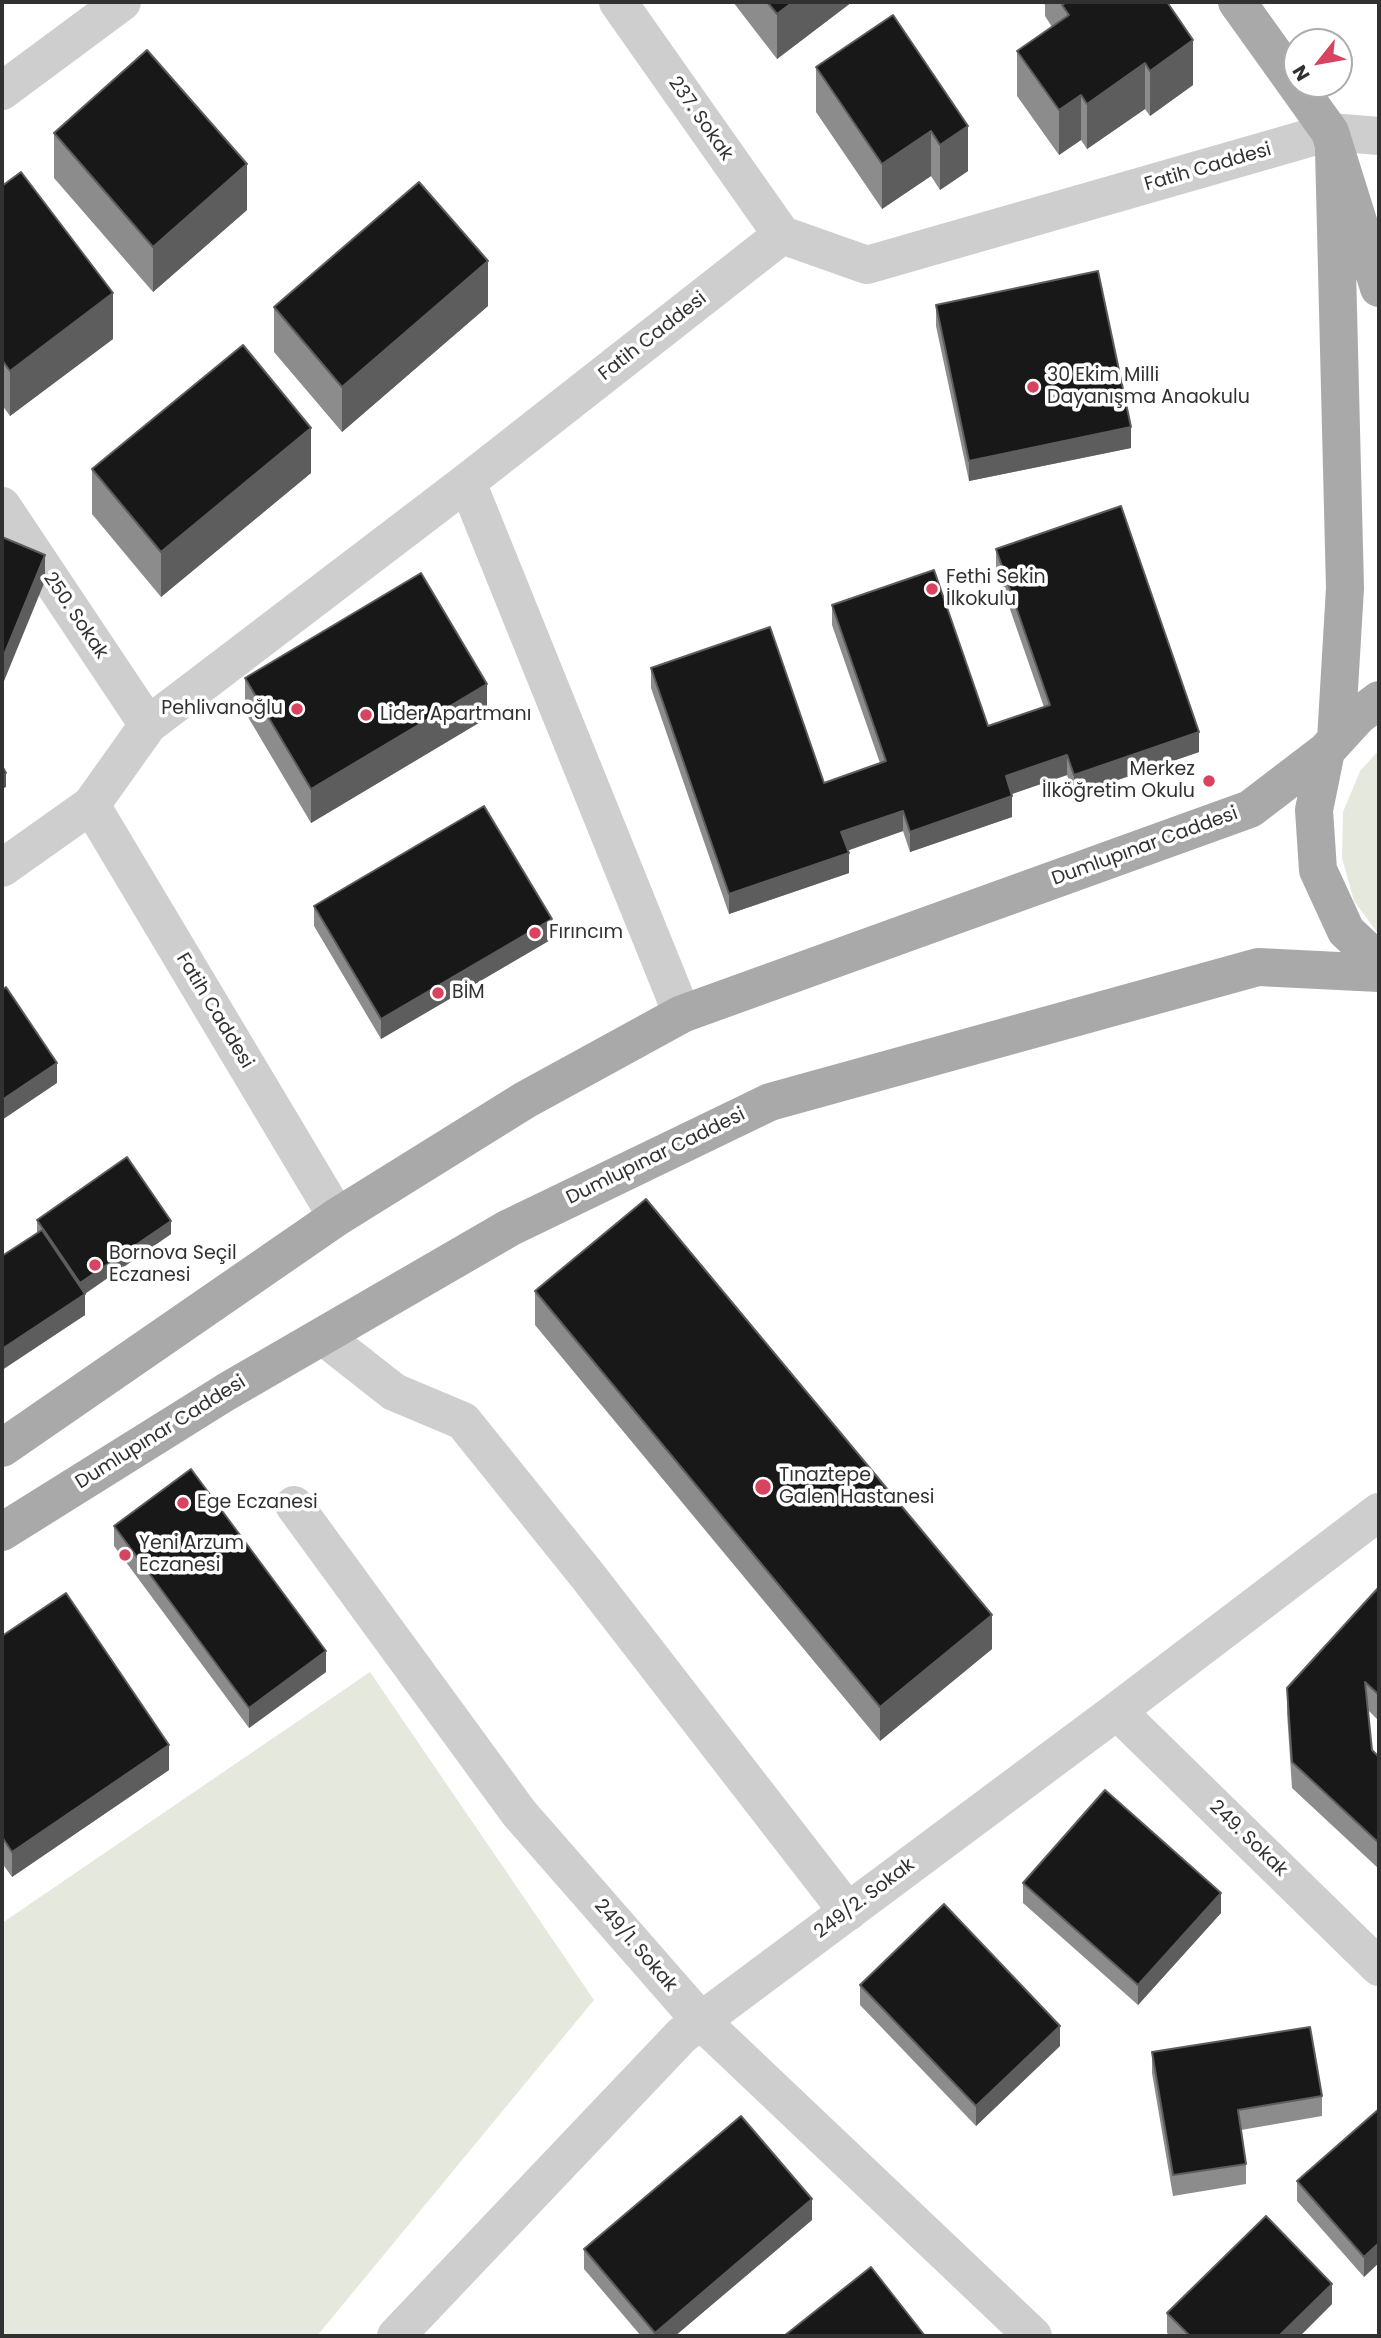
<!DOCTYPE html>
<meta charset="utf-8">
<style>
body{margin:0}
#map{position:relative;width:1381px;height:2338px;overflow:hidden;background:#fff;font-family:Poppins,sans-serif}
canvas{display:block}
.frame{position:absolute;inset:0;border:4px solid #313131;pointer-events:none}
.north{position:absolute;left:1283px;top:28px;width:70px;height:70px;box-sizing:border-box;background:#fff;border:2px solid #adadad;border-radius:50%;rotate:239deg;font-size:19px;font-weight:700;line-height:28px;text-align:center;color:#313131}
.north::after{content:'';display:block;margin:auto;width:24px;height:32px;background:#d8435f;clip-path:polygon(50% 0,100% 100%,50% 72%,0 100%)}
</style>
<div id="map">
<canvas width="1381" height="2338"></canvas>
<div class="frame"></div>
<div class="north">N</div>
</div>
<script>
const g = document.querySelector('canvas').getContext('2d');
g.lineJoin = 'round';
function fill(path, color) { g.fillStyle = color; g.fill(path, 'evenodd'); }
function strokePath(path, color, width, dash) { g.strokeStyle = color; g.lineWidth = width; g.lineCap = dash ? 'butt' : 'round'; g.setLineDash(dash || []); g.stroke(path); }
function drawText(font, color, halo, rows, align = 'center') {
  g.font = font + ' Poppins,sans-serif'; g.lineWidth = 7; g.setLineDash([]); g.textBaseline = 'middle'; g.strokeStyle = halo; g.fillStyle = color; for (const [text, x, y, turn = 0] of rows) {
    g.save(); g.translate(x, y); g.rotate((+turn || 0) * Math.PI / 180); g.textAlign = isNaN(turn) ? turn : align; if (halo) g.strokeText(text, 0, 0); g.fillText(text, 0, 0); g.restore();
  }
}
const green = new Path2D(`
 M 1379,750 L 1379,935 L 1354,901 L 1342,858 L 1343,812 L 1360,771 Z
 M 370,1672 L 594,2000 L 317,2336 L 2,2336 L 2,1923 Z`);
const minor = new Path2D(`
 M 618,2 L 782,235
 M 2,91 L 122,2
 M 467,482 L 682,1014
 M 2,506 L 148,725
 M 2,868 L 91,805
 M 337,1217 L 91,805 L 148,725 L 467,482 L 782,235 L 867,265 L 1330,132 L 1379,136
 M 324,1337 L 394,1392 L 463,1421 L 587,1575 L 848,1912
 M 294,1505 L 519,1813 L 701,2021 L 1033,2336
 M 1117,1711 L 1379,1967
 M 396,2336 L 682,2035 L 1117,1711 L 1379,1512`);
const major = new Path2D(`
 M 1237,2 L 1330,132 L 1379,288
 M 1334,150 L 1345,588 L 1336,740
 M 1379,700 L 1358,716 L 1326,751 L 1314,810 L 1318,870 L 1346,931 L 1379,962
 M 2,1448 L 337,1217 L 525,1100 L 682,1014 L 1250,809 L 1326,751
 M 2,1532 L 226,1392 L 509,1228 L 770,1102 L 1258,967 L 1379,973`);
const wall = new Path2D(`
 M 733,2 L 852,2 L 777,59 Z
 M 1043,2 L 1167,2 L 1193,85 L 1150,116 L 1145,109 L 1087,149 L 1081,140 L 1059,155 L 1017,96 L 1017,51 L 1052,27 L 1045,16 L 1045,5 Z
 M 893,15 L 968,171 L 940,190 L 931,176 L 882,209 L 816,112 L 816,67 Z
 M 54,133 L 247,210 L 153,292 L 54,178 Z
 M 2,186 L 113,339 L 10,416 L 2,405 Z
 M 936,305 L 1131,448 L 969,481 L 936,326 Z
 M 488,306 L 342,432 L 274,352 L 274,307 Z
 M 92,469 L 311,473 L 161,597 L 92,514 Z
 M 996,549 L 1199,752 L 1074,795 L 1067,775 L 1012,794 L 1012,817 L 910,852 L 903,831 L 848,850 L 849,873 L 729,914 L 651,688 L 651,668 L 824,783 L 880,763 L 832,625 L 832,605 L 988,726 L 1044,707 L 996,569 Z
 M 245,678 L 487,718 L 311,823 L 245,712 Z
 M 314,906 L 552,939 L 381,1039 L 314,926 Z
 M 37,1220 L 171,1234 L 85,1294 L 85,1315 L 2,1370 L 2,1256 L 37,1233 Z
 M 535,1291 L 992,1649 L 880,1741 L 535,1325 Z
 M 114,1526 L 326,1672 L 249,1728 L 114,1546 Z
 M 1379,1587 L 1379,1721 L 1368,1710 L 1372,1750 L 1379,1757 L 1379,1869 L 1292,1788 L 1287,1713 L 1287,1688 Z
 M 2,1636 L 169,1770 L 12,1877 L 2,1863 Z
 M 1023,1883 L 1221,1913 L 1138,2005 L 1023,1903 Z
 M 860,1985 L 1060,2046 L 976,2126 L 860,2005 Z
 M 1152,2052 L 1322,2096 L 1322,2116 L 1241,2130 L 1246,2164 L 1246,2184 L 1173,2196 L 1152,2073 Z
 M 1379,2109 L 1364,2277 L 1297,2201 L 1297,2181 Z
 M 812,2220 L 675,2336 L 641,2336 L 584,2269 L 584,2249 Z
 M 1332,2304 L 1300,2336 L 1170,2336 L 1167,2333 L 1167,2313 Z`);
const shadedWall = new Path2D(`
 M 793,2 L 852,2 L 777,59 L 777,14 Z
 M 1193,40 L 1193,85 L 1150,116 L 1150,71 Z
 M 1145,63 L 1145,109 L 1087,149 L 1087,104 Z
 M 1081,95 L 1081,140 L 1059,155 L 1059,110 Z
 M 968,126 L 968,171 L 940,190 L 940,145 Z
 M 931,131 L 931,176 L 882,209 L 882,164 Z
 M 247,164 L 247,210 L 153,292 L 153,247 Z
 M 488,261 L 488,306 L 342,432 L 342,387 Z
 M 113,293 L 113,339 L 10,416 L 10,371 Z
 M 1131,427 L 1131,448 L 969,481 L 969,461 Z
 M 311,428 L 311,473 L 161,597 L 161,552 Z
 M 45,555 L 45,581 L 2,686 L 2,660 Z
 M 487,684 L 487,718 L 311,823 L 311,789 Z
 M 1199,732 L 1199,752 L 1074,795 L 1074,775 Z
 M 1067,755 L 1067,775 L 1006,796 L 1006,776 Z
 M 6,773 L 6,787 L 2,789 L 2,776 Z
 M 1012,796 L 1012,817 L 910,852 L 910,832 Z
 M 903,811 L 903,831 L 841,853 L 841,832 Z
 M 849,853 L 849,873 L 729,914 L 729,894 Z
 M 552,919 L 552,939 L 381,1039 L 381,1019 Z
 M 57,1063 L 57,1083 L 2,1120 L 2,1100 Z
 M 171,1221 L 171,1234 L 80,1297 L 80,1283 Z
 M 85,1294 L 85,1315 L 2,1370 L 2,1349 Z
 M 992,1615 L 992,1649 L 880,1741 L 880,1707 Z
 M 326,1651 L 326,1672 L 249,1728 L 249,1708 Z
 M 169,1745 L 169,1770 L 12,1877 L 12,1852 Z
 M 1221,1893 L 1221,1913 L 1138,2005 L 1138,1985 Z
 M 1060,2026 L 1060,2046 L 976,2126 L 976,2106 Z
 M 812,2199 L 812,2220 L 675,2336 L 655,2336 L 655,2333 Z
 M 1379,2243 L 1379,2263 L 1364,2277 L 1364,2257 Z
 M 1332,2284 L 1332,2304 L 1300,2336 L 1279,2336 Z`);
const building = new Path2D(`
 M 767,2 L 793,2 L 777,14 Z
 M 1067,2 L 1167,2 L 1193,40 L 1150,71 L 1145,63 L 1087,104 L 1081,95 L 1059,110 L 1017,51 L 1069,15 L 1062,5 Z
 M 893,15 L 968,126 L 940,145 L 931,131 L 882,164 L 816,67 Z
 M 147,50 L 247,164 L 153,247 L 54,133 Z
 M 21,172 L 113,293 L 10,371 L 2,360 L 2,186 Z
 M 419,182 L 488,261 L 342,387 L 274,307 Z
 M 1098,271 L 1131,427 L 969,461 L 936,305 Z
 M 243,345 L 311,428 L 161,552 L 92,469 Z
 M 1121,506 L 1199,732 L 1074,775 L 1067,755 L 1006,776 L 1012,796 L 910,832 L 903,811 L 841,832 L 849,853 L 729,894 L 651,668 L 770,627 L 824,783 L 886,761 L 832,605 L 934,570 L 988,726 L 1050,705 L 996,549 Z
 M 2,537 L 45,555 L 2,660 Z
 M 421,573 L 487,684 L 311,789 L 245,678 Z
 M 2,766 L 6,773 L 2,776 Z
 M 484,806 L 552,919 L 381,1019 L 314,906 Z
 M 6,987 L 57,1063 L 2,1100 L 2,990 Z
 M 127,1157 L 171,1221 L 80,1283 L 37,1220 Z
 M 646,1199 L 992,1615 L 880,1707 L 535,1291 Z
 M 42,1230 L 85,1294 L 2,1349 L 2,1256 Z
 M 191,1469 L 326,1651 L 249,1708 L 114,1526 Z
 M 1379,1587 L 1379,1695 L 1365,1682 L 1372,1750 L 1379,1757 L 1379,1843 L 1292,1762 L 1287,1688 Z
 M 66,1593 L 169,1745 L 12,1852 L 2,1837 L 2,1636 Z
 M 1105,1790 L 1221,1893 L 1138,1985 L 1023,1883 Z
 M 944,1904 L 1060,2026 L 976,2106 L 860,1985 Z
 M 1310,2027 L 1322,2096 L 1238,2110 L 1246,2164 L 1173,2175 L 1152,2052 Z
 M 1379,2109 L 1379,2243 L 1364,2257 L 1297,2181 Z
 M 741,2116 L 812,2199 L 655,2333 L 584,2249 Z
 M 1266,2216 L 1332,2284 L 1279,2336 L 1190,2336 L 1167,2313 Z
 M 871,2267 L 925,2336 L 784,2336 Z`);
const markers = [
 [1033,387,7,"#d8435f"],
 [932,589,7,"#d8435f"],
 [297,709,7,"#d8435f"],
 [366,715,7,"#d8435f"],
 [1209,781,7,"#d8435f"],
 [535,933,7,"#d8435f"],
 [438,993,7,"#d8435f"],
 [95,1265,7,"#d8435f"],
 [763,1487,9,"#d8435f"],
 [183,1503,7,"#d8435f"],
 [125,1555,7,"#d8435f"]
];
const streetNames = [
 ["237. Sokak",700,119,55],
 ["Fatih Caddesi",1208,168,-16],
 ["Fatih Caddesi",653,337,-38],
 ["250. Sokak",75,616,56],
 ["Dumlupınar Caddesi",1145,847,-20],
 ["Fatih Caddesi",214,1011,59],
 ["Dumlupınar Caddesi",656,1157,-26],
 ["Dumlupınar Caddesi",161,1433,-32],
 ["249. Sokak",1248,1839,44],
 ["249/2. Sokak",865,1899,-37],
 ["249/1. Sokak",635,1946,49]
];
const poiNames = [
 ["30 Ekim Milli",1047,376],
 ["Dayanışma Anaokulu",1047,398],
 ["Fethi Sekin",946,578],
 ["İlkokulu",946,600],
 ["Pehlivanoğlu",283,709,"right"],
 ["Lider Apartmanı",380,715],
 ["Merkez",1195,770,"right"],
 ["İlköğretim Okulu",1195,792,"right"],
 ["Fırıncım",549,933],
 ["BİM",452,993],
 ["Bornova Seçil",109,1254],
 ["Eczanesi",109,1276],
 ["Tınaztepe",779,1476],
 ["Galen Hastanesi",779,1498],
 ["Ege Eczanesi",197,1503],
 ["Yeni Arzum",139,1544],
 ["Eczanesi",139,1566]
];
fill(green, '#e5e9dd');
strokePath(minor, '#cecece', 38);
strokePath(major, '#a9a9a9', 38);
fill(wall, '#8c8c8c');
fill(shadedWall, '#5d5d5d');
fill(building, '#181818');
strokePath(building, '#5d5d5d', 2);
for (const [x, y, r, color] of markers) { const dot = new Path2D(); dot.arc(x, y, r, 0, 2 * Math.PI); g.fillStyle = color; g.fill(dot); strokePath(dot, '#fff', 2.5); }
drawText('19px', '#313131', '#fff', streetNames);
drawText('19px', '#313131', '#fff', poiNames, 'left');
</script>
